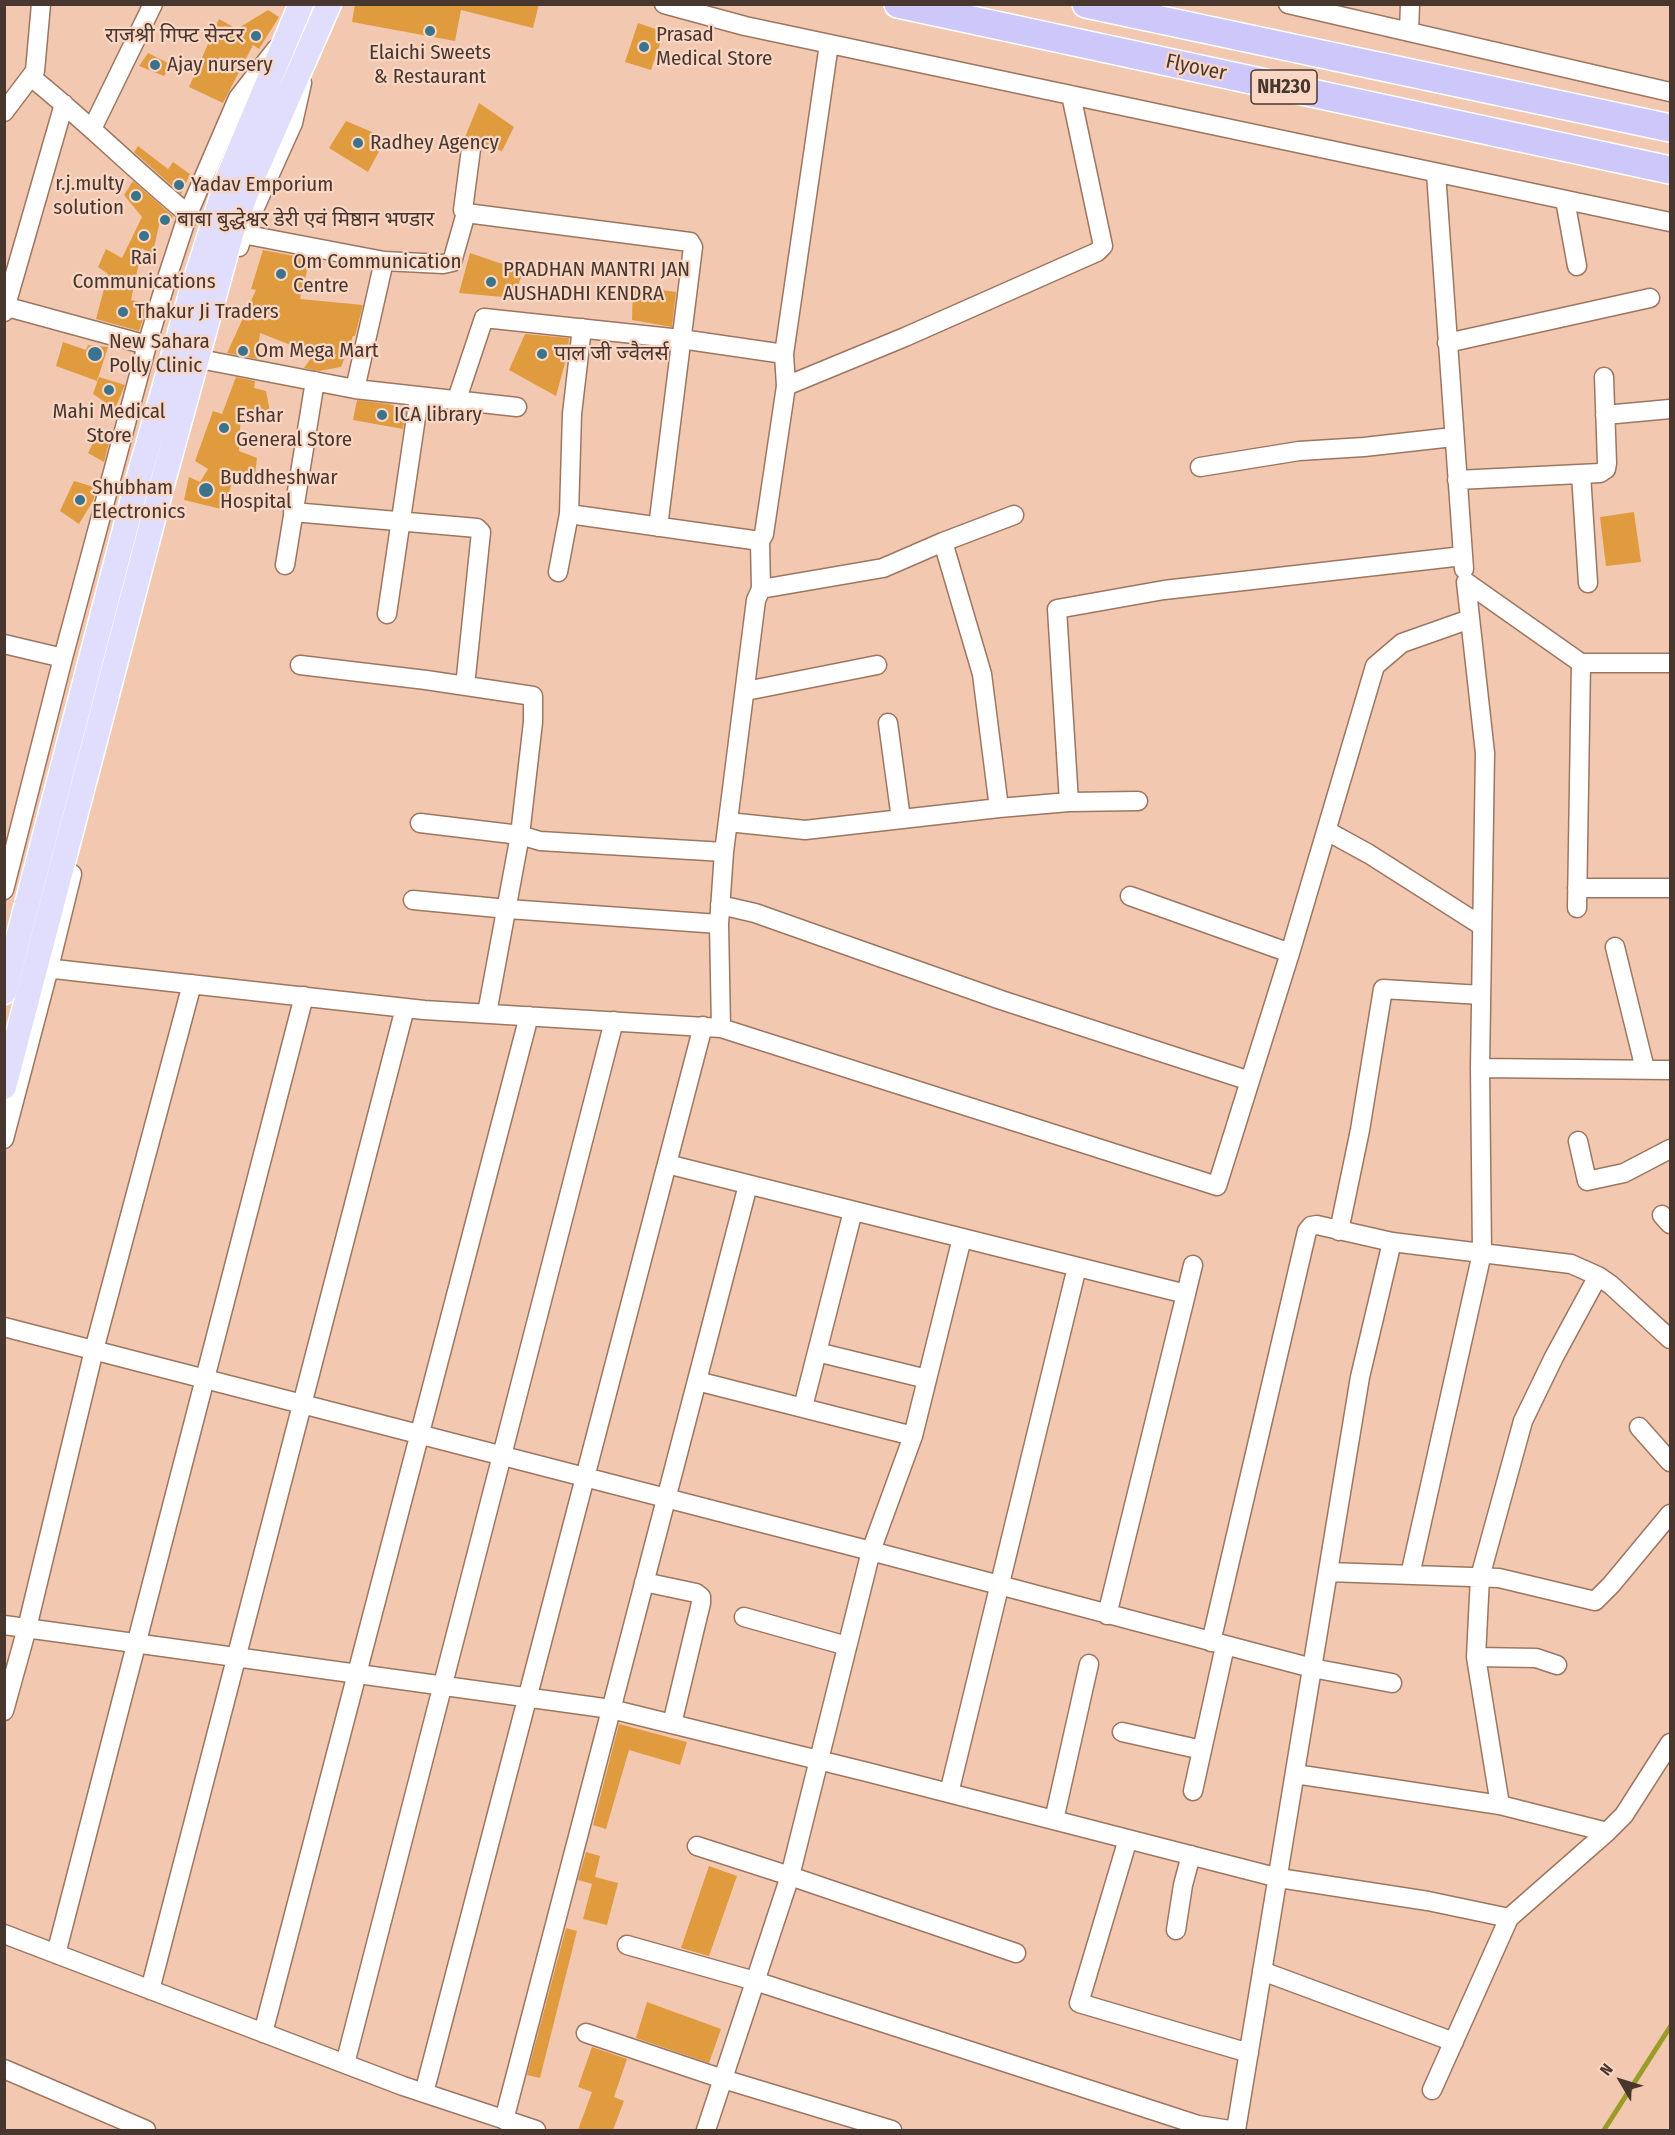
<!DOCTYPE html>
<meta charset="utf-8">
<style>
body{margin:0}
#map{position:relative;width:1675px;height:2135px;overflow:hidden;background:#f2c8b0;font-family:"Fira Sans Condensed",sans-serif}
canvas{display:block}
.frame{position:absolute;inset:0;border:6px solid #48372e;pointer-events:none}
.north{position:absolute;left:1591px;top:2051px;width:60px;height:60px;-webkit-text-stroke:4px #f9d7c4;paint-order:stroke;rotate:308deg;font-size:16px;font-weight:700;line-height:24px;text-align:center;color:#48372e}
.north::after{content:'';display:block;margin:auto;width:21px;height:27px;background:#48372e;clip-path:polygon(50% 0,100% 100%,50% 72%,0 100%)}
</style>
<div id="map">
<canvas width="1675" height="2135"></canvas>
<div class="frame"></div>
<div class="north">N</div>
</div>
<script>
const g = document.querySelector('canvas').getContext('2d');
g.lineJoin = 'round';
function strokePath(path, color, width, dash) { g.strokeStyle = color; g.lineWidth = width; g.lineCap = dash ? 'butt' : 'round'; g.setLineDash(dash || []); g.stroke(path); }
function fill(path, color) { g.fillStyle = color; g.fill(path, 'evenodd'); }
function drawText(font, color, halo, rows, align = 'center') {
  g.font = font + ' "Fira Sans Condensed","Noto Sans Devanagari",sans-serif'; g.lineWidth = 4.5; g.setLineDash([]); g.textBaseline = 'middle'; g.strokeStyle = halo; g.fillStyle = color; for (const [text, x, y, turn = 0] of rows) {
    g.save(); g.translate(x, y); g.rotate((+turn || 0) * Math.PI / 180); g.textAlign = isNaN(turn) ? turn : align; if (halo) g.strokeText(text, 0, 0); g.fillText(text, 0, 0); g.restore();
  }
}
const stream = new Path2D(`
 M 1604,2130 L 1670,2027`);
const building = new Path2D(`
 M 355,4 L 539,4 L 533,28 L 461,10 L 455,41 L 352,22 Z
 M 268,10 L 279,17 L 259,49 L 253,45 L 223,103 L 189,87 L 219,19 L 237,29 Z
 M 638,23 L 664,32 L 651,70 L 625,62 Z
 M 148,53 L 172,65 L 164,76 L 139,66 Z
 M 479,103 L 514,127 L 502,151 L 480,143 L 473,138 L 465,137 Z
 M 346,121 L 386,138 L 368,172 L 329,148 Z
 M 138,146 L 168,169 L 173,162 L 190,174 L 181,194 L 134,152 Z
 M 133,181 L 173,216 L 168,227 L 160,221 L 152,256 L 142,248 L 131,300 L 148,304 L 139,331 L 96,319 L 108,274 L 98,267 L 106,249 L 122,258 L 142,217 L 124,195 Z
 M 263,250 L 310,259 L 300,299 L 363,305 L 355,336 L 353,336 L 341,367 L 319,371 L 304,368 L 314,354 L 260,333 L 257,359 L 227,353 L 256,290 L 251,289 Z
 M 470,253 L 523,271 L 514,298 L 459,293 Z
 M 633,286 L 676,292 L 672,327 L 632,320 Z
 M 525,334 L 569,338 L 568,352 L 556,396 L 509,370 Z
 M 63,342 L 86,350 L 88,345 L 108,347 L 97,381 L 56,366 Z
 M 99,377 L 125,385 L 115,409 L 93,394 Z
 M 236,377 L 255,381 L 254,388 L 266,391 L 270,412 L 241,409 L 239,451 L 257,458 L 254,482 L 233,477 L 225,510 L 184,500 L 189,477 L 200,482 L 208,469 L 195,461 L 213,411 L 222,414 Z
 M 357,400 L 389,404 L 406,409 L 403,429 L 353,420 Z
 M 98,433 L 110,439 L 104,462 L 88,453 Z
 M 74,481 L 97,488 L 93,501 L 79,524 L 60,511 Z
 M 1634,512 L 1641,562 L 1606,566 L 1600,517 Z
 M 619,1724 L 687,1742 L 680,1765 L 629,1750 L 606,1829 L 593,1825 Z
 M 586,1852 L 600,1856 L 595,1877 L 618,1883 L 607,1925 L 583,1919 L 592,1884 L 578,1880 Z
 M 709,1866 L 737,1876 L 709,1956 L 681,1948 Z
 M 566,1928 L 577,1931 L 540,2078 L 527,2075 Z
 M 647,2002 L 721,2029 L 709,2063 L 636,2038 Z
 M 592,2047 L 627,2059 L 614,2097 L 624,2101 L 613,2130 L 578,2130 L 592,2092 L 578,2087 Z`);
const minor = new Path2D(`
 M 664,4 L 745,26 L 1670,222
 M 1288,4 L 1670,92
 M 1409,32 L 1410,4
 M 31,77 C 85,120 134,170 188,214
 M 4,112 L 35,71 L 41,4
 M 92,129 L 153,4
 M 1436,173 L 1464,569
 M 1565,200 L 1577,266
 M 466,213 L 690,242 L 693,247 L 658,527
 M 232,232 L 384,261 L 443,264 L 452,262 L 466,213 L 463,210 L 471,149
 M 239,247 L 243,234 L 293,123 L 302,83
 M 4,306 L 147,345
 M 4,312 L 64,104
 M 1447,343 L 1650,298
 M 205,360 L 355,389 L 517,407
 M 786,386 L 905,337 L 1097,252 L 1103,246 L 1071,95
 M 355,389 L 384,261
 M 456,402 L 484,318 L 681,339 L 784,354
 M 1605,415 L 1670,409
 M 1200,467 L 1299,451 L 1364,447 L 1453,437
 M 1581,474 L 1588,583
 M 1457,480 L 1600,473 L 1606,469 L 1607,463 L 1604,377
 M 293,512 L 477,528 L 481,532 L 465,686
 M 569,514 L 760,541
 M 943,542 L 982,674 L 999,808
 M 285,565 L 315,381
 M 558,572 L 569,514 L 572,414 L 582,328
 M 761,589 L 883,568 L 943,542 L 1014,515
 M 387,614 L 419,397
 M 4,644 L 63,658
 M 300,665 L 426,680 L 533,696 L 533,722 L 520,835 L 487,1013
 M 746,691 L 877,665
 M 888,723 L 901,819
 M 1069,802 L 1138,801
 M 728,822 L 805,830 L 999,808 L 1069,802 L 1057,609 L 1164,590 L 1463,556
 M 420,823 L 520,835 L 540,841 L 724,852
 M 1327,831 L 1369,854 L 1482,926
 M 1577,888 L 1670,888
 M 4,890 L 63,658 L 147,345 L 168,275 L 188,214 L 238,98 L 276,49
 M 1130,896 L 1290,953
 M 413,900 L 508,909 L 719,924
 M 720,905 L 755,913 L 1001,1000 L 1250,1081
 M 1577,908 L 1581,663
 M 1615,947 L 1645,1069
 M 36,967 L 424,1010 L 721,1028 L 1217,1186 L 1290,953 L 1375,666 L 1402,643 L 1470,619
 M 721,1028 L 719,924 L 724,852 L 756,600 L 761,589 L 760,541 L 764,534 L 786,386 L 784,354 L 829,44
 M 1480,1068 L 1485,753 L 1466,582 L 1581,663 L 1670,663
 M 4,1139 L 49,968 L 72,874
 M 1578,1141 L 1587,1181 L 1624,1173 L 1670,1149
 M 667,1164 L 1186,1294 L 1107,1615
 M 1662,1215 L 1670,1224
 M 1339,1231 L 1360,1130 L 1383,989 L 1481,995
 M 1186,1294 L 1193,1265
 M 4,1327 L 871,1551 L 1312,1668 L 1392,1683
 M 817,1352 L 927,1379
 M 697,1381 L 913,1436
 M 803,1407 L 853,1211
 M 1639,1427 L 1670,1462
 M 1328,1572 L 1499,1578 L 1595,1601 L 1611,1585 L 1670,1514
 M 1410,1575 L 1482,1253 L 1480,1068 L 1670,1070
 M 644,1582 L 696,1593 L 701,1597 L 701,1603 L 672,1724
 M 744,1617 L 847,1646
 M 4,1625 L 611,1709 L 867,1772 L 1279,1878 L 1428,1901 L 1509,1918
 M 1211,1642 L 1307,1231 L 1311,1226 L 1317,1225 L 1392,1242 L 1571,1264 L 1598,1276 L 1611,1285 L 1670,1339
 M 1476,1657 L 1536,1658 L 1557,1665
 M 4,1711 L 27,1628 L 94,1350 L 192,984
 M 1122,1732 L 1202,1750
 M 1295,1774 L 1500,1805 L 1607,1832
 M 1193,1791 L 1225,1646
 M 949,1793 L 1077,1267
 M 1500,1805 L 1476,1657 L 1480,1577 L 1523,1421 L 1554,1357 L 1598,1276
 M 1054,1820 L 1089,1664
 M 1128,1839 L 1079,2003 L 1249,2053
 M 697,1846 L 790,1876 L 1016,1953
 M 1176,1930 L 1183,1885 L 1191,1855
 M 4,1934 L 403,2086 L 536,2130
 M 627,1945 L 755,1981 L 1198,2125 L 1230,2130
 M 56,1954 L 304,996
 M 1262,1971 L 1454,2042
 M 150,1990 L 405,1008
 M 263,2033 L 529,1016
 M 586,2033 L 723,2079 L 892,2130
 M 345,2064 L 614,1021
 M 4,2069 L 146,2130
 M 1432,2090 L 1509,1918 L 1607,1832 L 1624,1815 L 1670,1743
 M 424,2093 L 703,1026
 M 504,2120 L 748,1185
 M 706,2130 L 790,1876 L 871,1551 L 913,1436 L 962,1238
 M 1236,2130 L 1360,1377 L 1392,1242`);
const major = new Path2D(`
 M 4,992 L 136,487 L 191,294 L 228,178 L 301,4
 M 4,1087 L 162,485 L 232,231 L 248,188 L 329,4`);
const highway = new Path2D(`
 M 898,4 L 1670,170
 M 1086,4 L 1670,128`);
const markers = [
 [430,31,6,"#3b738d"],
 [256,36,6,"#3b738d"],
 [644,47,6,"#3b738d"],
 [155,65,6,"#3b738d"],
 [358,143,6,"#3b738d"],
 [179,185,6,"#3b738d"],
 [136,196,6,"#3b738d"],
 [165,220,6,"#3b738d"],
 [144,236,6,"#3b738d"],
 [281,274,6,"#3b738d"],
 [491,282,6,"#3b738d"],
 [123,312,6,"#3b738d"],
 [243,351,6,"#3b738d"],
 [95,354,8,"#3b738d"],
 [542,354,6,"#3b738d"],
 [109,390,6,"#3b738d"],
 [382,415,6,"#3b738d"],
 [224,428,6,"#3b738d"],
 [206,490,8,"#3b738d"],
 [80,500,6,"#3b738d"]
];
const shields = [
 [1284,87,66]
];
const shieldNames = [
 ["NH230",1284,87]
];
const poiNames = [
 ["Prasad",656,35],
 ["Medical Store",656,59],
 ["राजश्री गिफ्ट सेन्टर",244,36,"right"],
 ["Elaichi Sweets",430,53,"center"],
 ["& Restaurant",430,77,"center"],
 ["Ajay nursery",167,65],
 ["Radhey Agency",370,143],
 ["r.j.multy",124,184,"right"],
 ["solution",124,208,"right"],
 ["Yadav Emporium",191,185],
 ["बाबा बुद्धेश्वर डेरी एवं मिष्ठान भण्डार",177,220],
 ["Rai",144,258,"center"],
 ["Communications",144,282,"center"],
 ["Om Communication",293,262],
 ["Centre",293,286],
 ["PRADHAN MANTRI JAN",503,270],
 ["AUSHADHI KENDRA",503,294],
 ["Thakur Ji Traders",135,312],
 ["New Sahara",109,342],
 ["Polly Clinic",109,366],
 ["Om Mega Mart",255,351],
 ["पाल जी ज्वैलर्स",554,354],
 ["Mahi Medical",109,412,"center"],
 ["Store",109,436,"center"],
 ["ICA library",394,415],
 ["Eshar",236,416],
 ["General Store",236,440],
 ["Buddheshwar",220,478],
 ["Hospital",220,502],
 ["Shubham",92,488],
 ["Electronics",92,512]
];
const streetNames = [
 ["Flyover",1196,68,12]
];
strokePath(stream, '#9a9c27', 5);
fill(building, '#e09b3f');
strokePath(minor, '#9d7661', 21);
strokePath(major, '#fff', 27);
strokePath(highway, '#fff', 30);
strokePath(minor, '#fff', 18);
strokePath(major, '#e1ddfc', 24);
strokePath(highway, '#cdc7fa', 27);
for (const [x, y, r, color] of markers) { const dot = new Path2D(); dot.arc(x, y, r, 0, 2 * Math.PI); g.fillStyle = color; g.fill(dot); strokePath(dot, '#f9d7c4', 2); }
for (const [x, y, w] of shields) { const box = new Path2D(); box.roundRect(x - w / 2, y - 17, w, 34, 4.5); g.fillStyle = '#f9d7c4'; g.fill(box); strokePath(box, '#48372e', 1.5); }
drawText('bold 20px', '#48372e', null, shieldNames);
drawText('21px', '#48372e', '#f9d7c4', poiNames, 'left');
drawText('21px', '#48372e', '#f9d7c4', streetNames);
</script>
